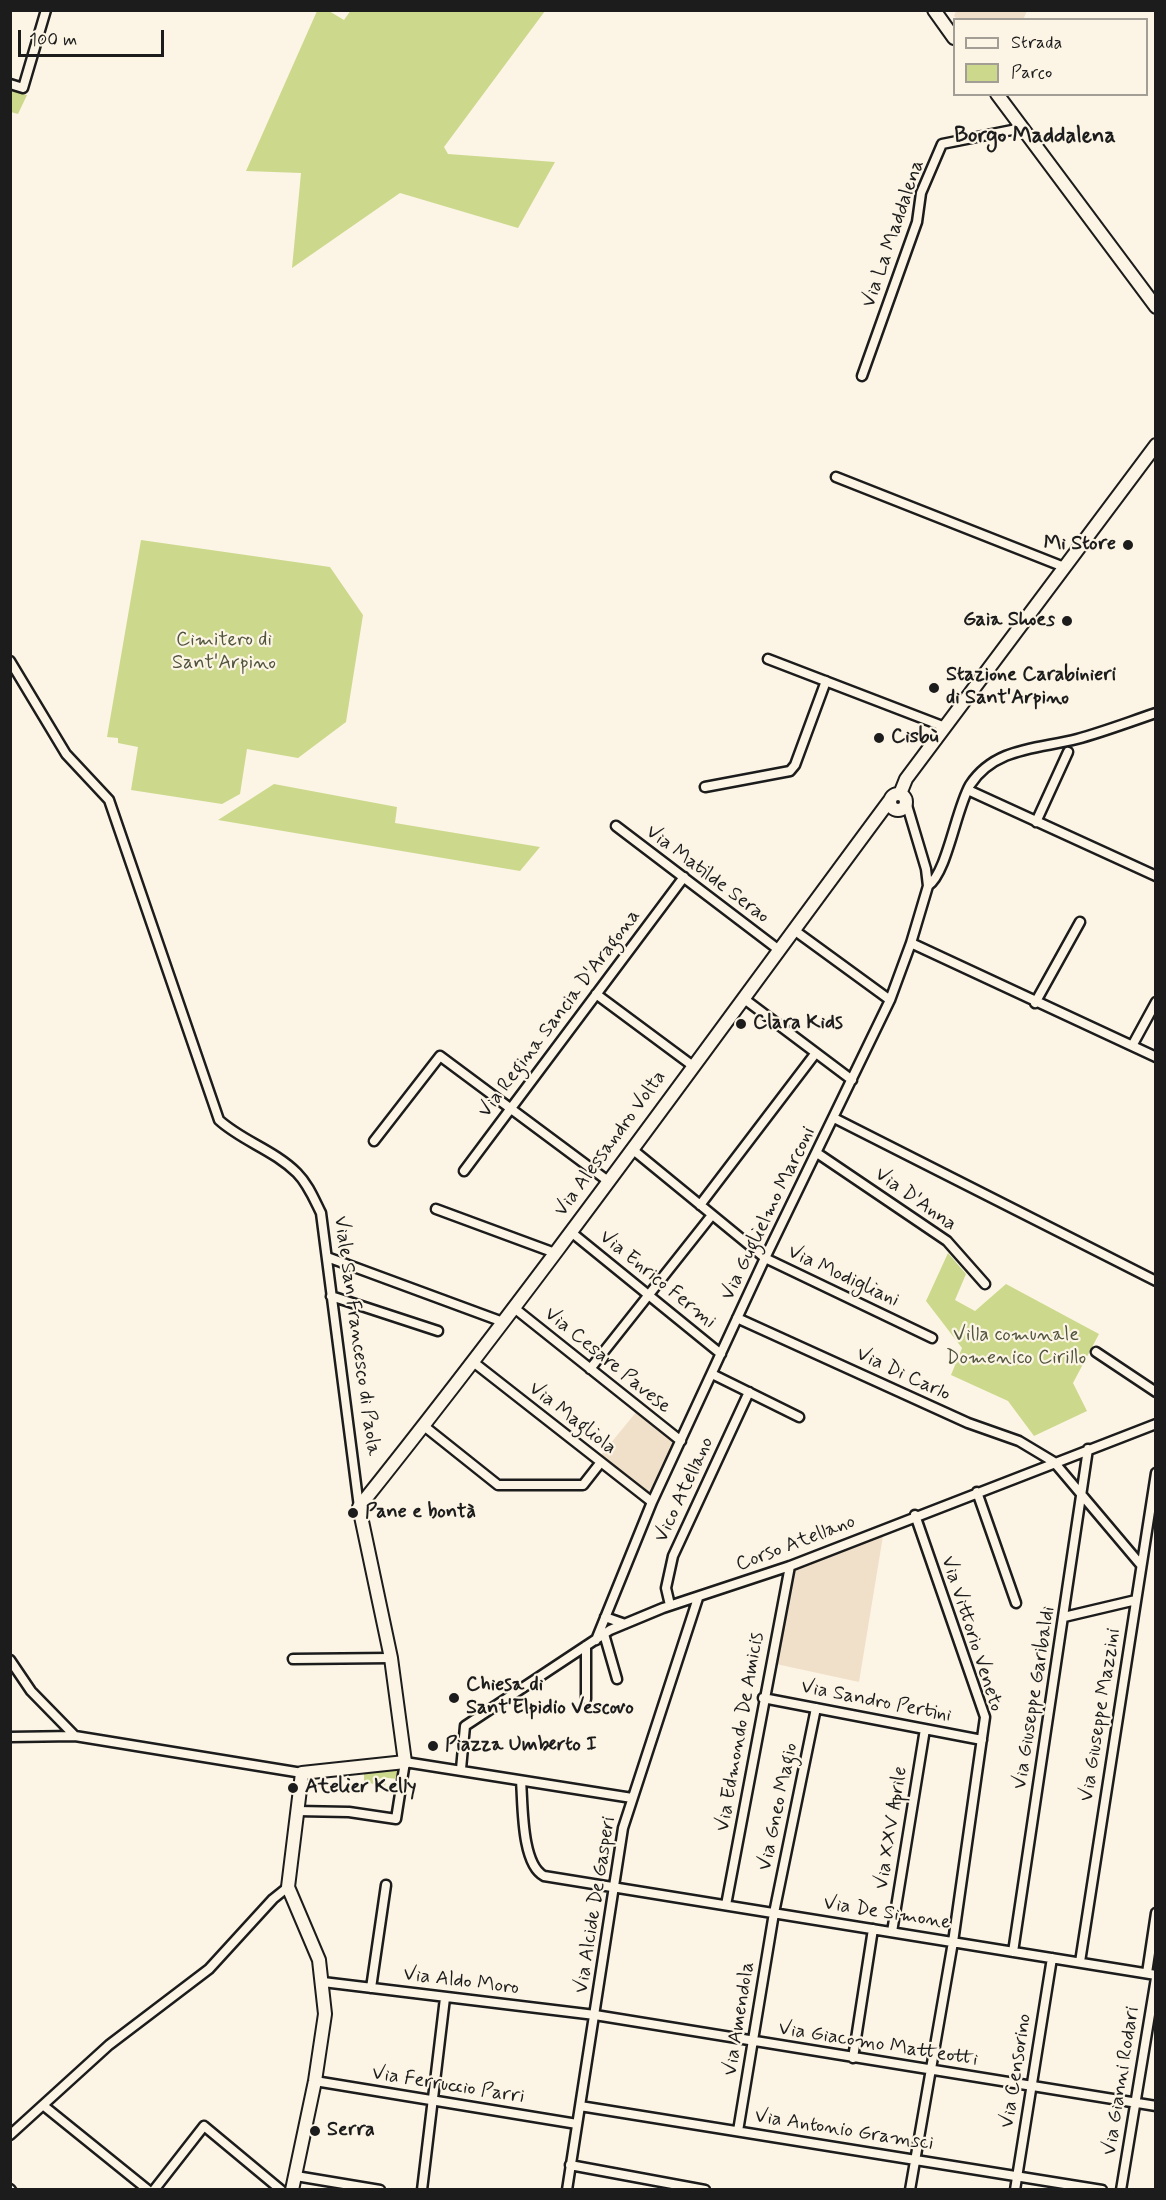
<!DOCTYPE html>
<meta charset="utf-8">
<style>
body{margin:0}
#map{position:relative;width:1166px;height:2200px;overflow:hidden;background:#fcf5e5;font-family:Mynerve,sans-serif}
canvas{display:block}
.frame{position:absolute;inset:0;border:12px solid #1c1c1c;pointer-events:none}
.legend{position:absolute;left:953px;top:18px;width:195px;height:78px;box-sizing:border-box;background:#fcf5e5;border:2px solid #a29e95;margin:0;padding:8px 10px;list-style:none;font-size:18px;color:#1c1c1c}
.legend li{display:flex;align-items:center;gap:12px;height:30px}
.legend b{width:30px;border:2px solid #a29e95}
.scale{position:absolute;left:18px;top:30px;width:146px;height:27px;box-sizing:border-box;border:3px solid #1c1c1c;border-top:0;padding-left:8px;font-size:18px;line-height:21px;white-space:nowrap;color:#1c1c1c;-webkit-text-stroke:4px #fcf5e5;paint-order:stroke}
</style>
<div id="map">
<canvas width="1166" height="2200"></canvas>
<div class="frame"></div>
<ul class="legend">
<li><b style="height:8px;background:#fcf5e5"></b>Strada</li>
<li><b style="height:16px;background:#ccd98c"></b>Parco</li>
</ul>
<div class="scale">100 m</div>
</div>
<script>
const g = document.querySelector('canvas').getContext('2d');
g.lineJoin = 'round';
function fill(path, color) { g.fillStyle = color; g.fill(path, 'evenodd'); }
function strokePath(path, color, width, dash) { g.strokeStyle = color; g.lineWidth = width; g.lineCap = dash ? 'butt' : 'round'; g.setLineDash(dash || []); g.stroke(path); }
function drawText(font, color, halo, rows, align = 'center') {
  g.font = font + ' Mynerve,sans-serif'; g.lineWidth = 4.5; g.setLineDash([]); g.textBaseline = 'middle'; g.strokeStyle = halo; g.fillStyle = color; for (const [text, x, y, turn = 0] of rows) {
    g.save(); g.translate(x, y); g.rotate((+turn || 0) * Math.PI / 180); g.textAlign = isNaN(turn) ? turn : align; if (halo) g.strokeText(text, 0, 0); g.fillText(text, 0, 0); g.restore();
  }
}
const built = new Path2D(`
 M 956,11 L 956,10 L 1027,11 L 1023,20 L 957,19 L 954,16 Z
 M 637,1411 L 675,1442 L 652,1493 L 647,1493 L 601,1455 Z
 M 883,1536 L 859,1682 L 776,1664 L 794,1569 Z`);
const green = new Path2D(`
 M 351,10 L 545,11 L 444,147 L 448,154 L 555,162 L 518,228 L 400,193 L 292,268 L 301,173 L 246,171 L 317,11 L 329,11 L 344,20 Z
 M 10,90 L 27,95 L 18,114 L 11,112 Z
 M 141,540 L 330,567 L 363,615 L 346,722 L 298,758 L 247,749 L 240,794 L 222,804 L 131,790 L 138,747 L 118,743 L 118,738 L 107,737 Z
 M 274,784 L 397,807 L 395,823 L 540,847 L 520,871 L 218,820 Z
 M 948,1253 L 966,1274 L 955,1300 L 975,1311 L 1006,1284 L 1099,1334 L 1073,1383 L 1087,1411 L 1034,1436 L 1008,1401 L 951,1375 L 962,1348 L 926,1301 Z
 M 401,1764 L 399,1779 L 387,1778 L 385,1786 L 364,1782 L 364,1767 Z`);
const street = new Path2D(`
 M 10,84 L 23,88 L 46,10
 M 862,376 L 917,222 L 921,193 L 942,144 L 1022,128
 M 836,477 L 1064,567
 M 768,659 L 945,727
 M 10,661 L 66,754 L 109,800 L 219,1120 C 242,1141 274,1150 297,1173 C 308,1184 314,1199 321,1213 L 359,1507
 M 705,787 L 790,771 L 795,765 L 826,681
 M 968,790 L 1156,876
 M 1036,822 L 1068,752
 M 616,826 L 779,950
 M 928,886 C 947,873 956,809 970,785 C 995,747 1038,749 1077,739 C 1103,732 1129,722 1156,713
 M 794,930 L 890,1000
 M 911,943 L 1156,1057
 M 596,994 L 693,1066
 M 743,998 L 852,1080
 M 1035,1003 L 1080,922
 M 1132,1046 L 1156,1002
 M 834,1118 L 1156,1281
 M 374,1141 L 440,1056 L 608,1181
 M 632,1149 L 765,1258 L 932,1338
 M 817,1153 L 947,1241 L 985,1284
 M 464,1171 L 684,877
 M 700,1205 L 815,1054
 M 436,1209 L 555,1253
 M 571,1232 L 721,1354
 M 327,1257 L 503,1322
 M 331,1296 L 438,1331
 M 513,1307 L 681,1441
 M 737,1318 L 968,1423 L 1019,1441 L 1054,1462 L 1141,1565
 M 1096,1352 L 1156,1392
 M 472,1361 L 652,1502
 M 590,1369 L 712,1215
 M 712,1374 L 799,1417
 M 424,1426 L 498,1485 L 583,1485 L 601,1462
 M 977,1492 L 1016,1603
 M 670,1605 L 666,1588 L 673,1556 L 749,1392
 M 605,1617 L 625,1624
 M 1064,1617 L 1136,1600
 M 604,1634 L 617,1679
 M 596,1640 L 652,1502 L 765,1258 L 890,1000 L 911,943 L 928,886 L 926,869 L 906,802
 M 293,1659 L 391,1658
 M 10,1660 L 31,1691 L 75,1736
 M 763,1698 L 982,1740
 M 586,1699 L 586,1646
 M 10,1737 L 75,1736 L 302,1773
 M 461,1769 L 465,1726 L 610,1630 L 663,1608 L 790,1566 L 1156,1424
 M 521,1781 C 523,1803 521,1864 544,1876 L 1156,1975
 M 297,1811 L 349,1812 L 396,1819 L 405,1762 L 632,1798
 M 726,1905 L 790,1566
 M 892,1932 L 925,1729
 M 1013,1952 L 1088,1449
 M 1080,1962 L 1156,1473
 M 1147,1973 L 1156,1913
 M 323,1982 L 595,2015 L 1156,2106
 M 371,1988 L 386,1885
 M 853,2058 L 873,1929
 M 315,2081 L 577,2124
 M 44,2106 L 148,2190
 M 580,2106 L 1102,2190
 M 738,2131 L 774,1913 L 816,1708
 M 10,2135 L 109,2045 L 209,1969 L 273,1899 L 288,1887
 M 570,2165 L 705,2190
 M 296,2176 L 380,2190
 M 10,2189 L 11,2190
 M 154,2190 L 204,2126 L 281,2190
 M 422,2190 L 445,1998
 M 567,2190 L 623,1828 L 698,1598
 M 910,2190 L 953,1942 L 985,1717 L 915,1515
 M 1015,2190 L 1052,1958
 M 1121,2190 L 1156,1978`);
const secondary = new Path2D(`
 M 934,10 L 954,38
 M 997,94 L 1156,307
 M 900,794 L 906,779 L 1156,445
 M890 802a8 8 0 1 1 16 0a8 8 0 1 1-16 0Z
 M 292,2190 L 315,2081 L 325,2014 L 319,1960 L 288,1887 L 302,1773 L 405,1762 L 391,1658 L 359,1507 C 543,1277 714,1037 890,800`);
const markers = [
 [1128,545,6,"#1c1c1c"],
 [1067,621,6,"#1c1c1c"],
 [934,688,6,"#1c1c1c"],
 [879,738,6,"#1c1c1c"],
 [741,1024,6,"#1c1c1c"],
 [353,1513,6,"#1c1c1c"],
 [454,1698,6,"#1c1c1c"],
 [433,1746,6,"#1c1c1c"],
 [293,1788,6,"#1c1c1c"],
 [315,2131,6,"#1c1c1c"]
];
const streetNames = [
 ["Via La Maddalena",894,234,-71],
 ["Via Matilde Serao",707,875,37],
 ["Via Regina Sancia D'Aragona",560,1014,-53],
 ["Via Alessandro Volta",611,1144,-54],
 ["Via D'Anna",915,1200,35],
 ["Via Guglielmo Marconi",769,1214,-64],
 ["Via Modigliani",843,1277,25],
 ["Via Enrico Fermi",657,1280,39],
 ["Viale San Francesco di Paola",356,1336,82],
 ["Via Cesare Pavese",607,1361,39],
 ["Via Di Carlo",903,1375,25],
 ["Via Magliola",572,1419,38],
 ["Vico Atellano",685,1490,-65],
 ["Corso Atellano",796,1544,-21],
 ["Via Vittorio Veneto",971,1634,72],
 ["Via Giuseppe Garibaldi",1035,1698,-81],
 ["Via Sandro Pertini",876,1702,11],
 ["Via Giuseppe Mazzini",1101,1715,-81],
 ["Via Edmondo De Amicis",741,1732,-80],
 ["Via Gneo Magio",779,1807,-78],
 ["Via XXV Aprile",892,1828,-81],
 ["Via Alcide De Gasperi",596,1905,-81],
 ["Via De Simone",887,1914,9],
 ["Via Aldo Moro",461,1982,7],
 ["Via Amendola",740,2019,-81],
 ["Via Giacomo Matteotti",878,2045,9],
 ["Via Censorino",1017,2071,-81],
 ["Via Gianni Rodari",1122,2081,-81],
 ["Via Ferruccio Parri",448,2086,9],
 ["Via Antonio Gramsci",844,2131,9]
];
const poiNames = [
 ["Mi Store",1116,545,"right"],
 ["Gaia Shoes",1055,621,"right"],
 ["Stazione Carabinieri",946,676],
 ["di Sant'Arpino",946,699],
 ["Cisbù",891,738],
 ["Clara Kids",753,1024],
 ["Pane e bontà",365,1513],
 ["Chiesa di",466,1686],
 ["Sant'Elpidio Vescovo",466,1709],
 ["Piazza Umberto I",445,1746],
 ["Atelier Kelly",305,1788],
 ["Serra",327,2131]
];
const parkNames = [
 ["Cimitero di",224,641],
 ["Sant'Arpino",224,664],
 ["Villa comunale",1016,1336],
 ["Domenico Cirillo",1016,1359]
];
const quarterNames = [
 ["Borgo Maddalena",1035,137]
];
fill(built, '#f1e0c9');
fill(green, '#ccd98c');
strokePath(street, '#1c1c1c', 13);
strokePath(secondary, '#1c1c1c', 16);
strokePath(street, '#fcf5e5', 8);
strokePath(secondary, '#fcf5e5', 12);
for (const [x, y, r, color] of markers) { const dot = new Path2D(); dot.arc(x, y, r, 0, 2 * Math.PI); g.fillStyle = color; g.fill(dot); strokePath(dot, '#fcf5e5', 2); }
drawText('20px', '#1c1c1c', '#fcf5e5', streetNames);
drawText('bold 20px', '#1c1c1c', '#fcf5e5', poiNames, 'left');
drawText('20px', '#51553e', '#fcf5e5', parkNames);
drawText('bold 22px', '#1c1c1c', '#fcf5e5', quarterNames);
</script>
